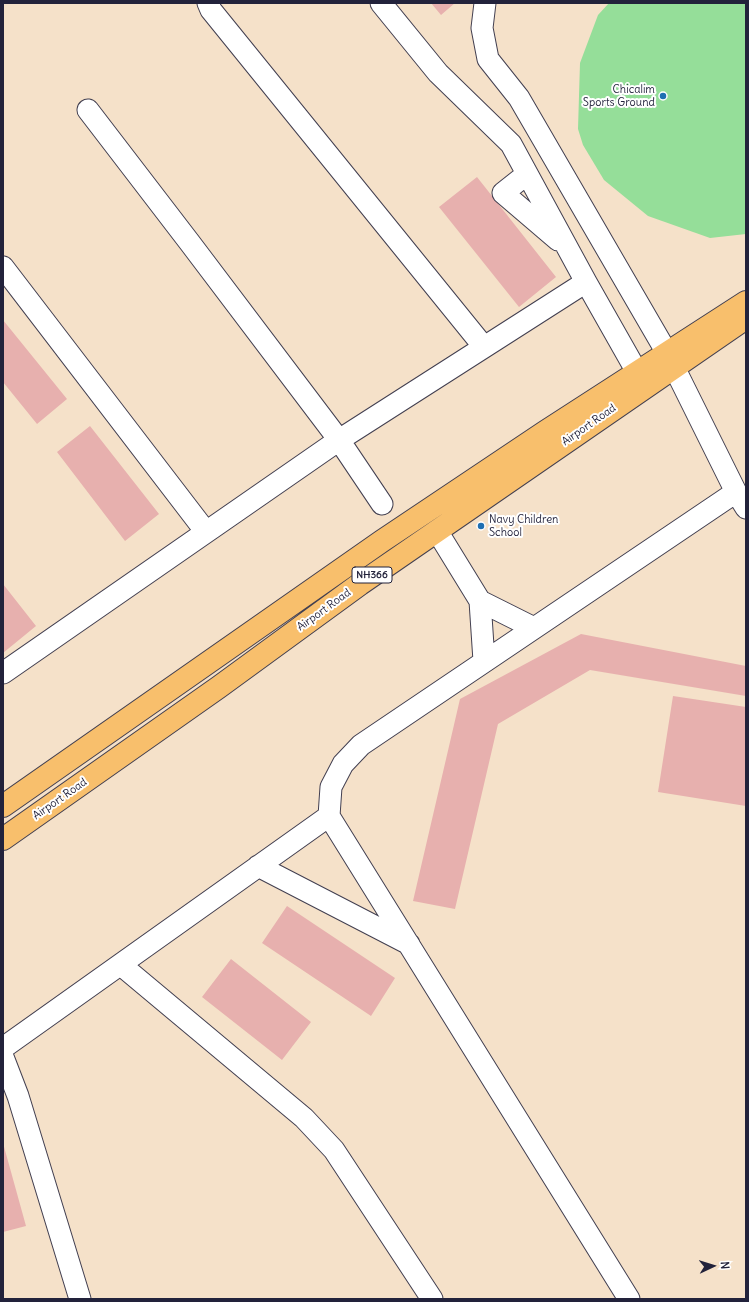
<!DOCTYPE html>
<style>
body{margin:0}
#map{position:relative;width:749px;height:1302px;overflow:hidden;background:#f5e1c9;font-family:Delius,sans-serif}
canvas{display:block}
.frame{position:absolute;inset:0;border:4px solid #22223b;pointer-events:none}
.north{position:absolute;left:693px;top:1246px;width:40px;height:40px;-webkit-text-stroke:3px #fff;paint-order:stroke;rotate:86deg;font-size:11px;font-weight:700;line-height:16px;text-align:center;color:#22223b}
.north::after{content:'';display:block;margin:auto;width:14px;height:18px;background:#22223b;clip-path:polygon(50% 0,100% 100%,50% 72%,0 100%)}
</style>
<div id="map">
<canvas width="749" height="1302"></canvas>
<div class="frame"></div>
<div class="north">N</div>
</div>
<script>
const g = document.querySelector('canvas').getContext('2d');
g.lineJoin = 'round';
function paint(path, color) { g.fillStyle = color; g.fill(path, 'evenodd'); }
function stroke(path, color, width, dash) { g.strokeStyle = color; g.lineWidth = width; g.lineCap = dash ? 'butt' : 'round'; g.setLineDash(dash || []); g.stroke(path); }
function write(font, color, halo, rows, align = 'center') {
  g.font = font + ' Delius,sans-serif'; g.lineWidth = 4; g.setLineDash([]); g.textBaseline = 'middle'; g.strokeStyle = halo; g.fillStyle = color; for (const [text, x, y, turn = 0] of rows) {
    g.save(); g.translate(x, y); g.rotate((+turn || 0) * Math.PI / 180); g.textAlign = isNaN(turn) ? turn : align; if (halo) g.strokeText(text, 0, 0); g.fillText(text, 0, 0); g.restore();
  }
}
paint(new Path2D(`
 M609,3h137v231l-36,4 -62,-22 -44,-36 -21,-35 -5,-16 2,-66 18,-48z`), '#95de99');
paint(new Path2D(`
 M431,3h24l-14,12z
 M477,177l79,100 -37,30 -80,-100z
 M3,320l64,79 -30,25 -34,-42z
 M90,426l69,88 -34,27 -68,-89z
 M3,584l33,42 -33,27z
 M581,634l165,32v30l-156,-26 -92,54 -43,185 -42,-8 47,-202z
 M673,696l73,11v99l-88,-14z
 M287,906l108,72 -24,38 -109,-73z
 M231,959l80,63 -29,38 -80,-63z
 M3,1143l23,83 -23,6z`), '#e7b0ae');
const minor = new Path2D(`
 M208,3l3,7 273,337
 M381,3l57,70 73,71 75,138 51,90
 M485,3l-3,25 6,31 31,39 148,255 69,139 10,16
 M88,110l102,133 149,197 43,64
 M527,174l-24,19 55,47
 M3,267l203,265
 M437,531l43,70 4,60
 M480,601l54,27
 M3,673l336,-233 247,-158
 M258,866l151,78
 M121,965l183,153 30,32 98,149
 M3,1048l326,-232
 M3,1057l15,39 62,203
 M629,1299l-300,-483 2,-29 12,-23 18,-19 375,-253`);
const highway = new Path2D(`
 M3,806l379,-265 163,-109 201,-130
 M3,839l216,-152 141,-103 386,-266`);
stroke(minor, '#423f50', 23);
stroke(highway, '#423f50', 24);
stroke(minor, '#fff', 21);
stroke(highway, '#f8bf6c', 22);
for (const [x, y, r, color] of [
 [663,96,4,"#1f6fb2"],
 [481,526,4,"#1f6fb2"]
]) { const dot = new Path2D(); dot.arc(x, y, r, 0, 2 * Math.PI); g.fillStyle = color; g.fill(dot); stroke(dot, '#fff', 1.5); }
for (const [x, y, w] of [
 [372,575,40]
]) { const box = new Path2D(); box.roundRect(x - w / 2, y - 8, w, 16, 3); g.fillStyle = '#fff'; g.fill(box); stroke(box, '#22223b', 1); }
write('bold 10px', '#22223b', null, [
 ["NH366",372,575]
]);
write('11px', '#22223b', '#fff', [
 ["Chicalim",655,90],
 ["Sports Ground",655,103],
 ["Navy Children",489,520,"left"],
 ["School",489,533,"left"]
], 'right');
write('11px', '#22223b', '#fff', [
 ["Airport Road",589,425,-35],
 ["Airport Road",324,610,-36],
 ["Airport Road",60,799,-35]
]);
</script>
